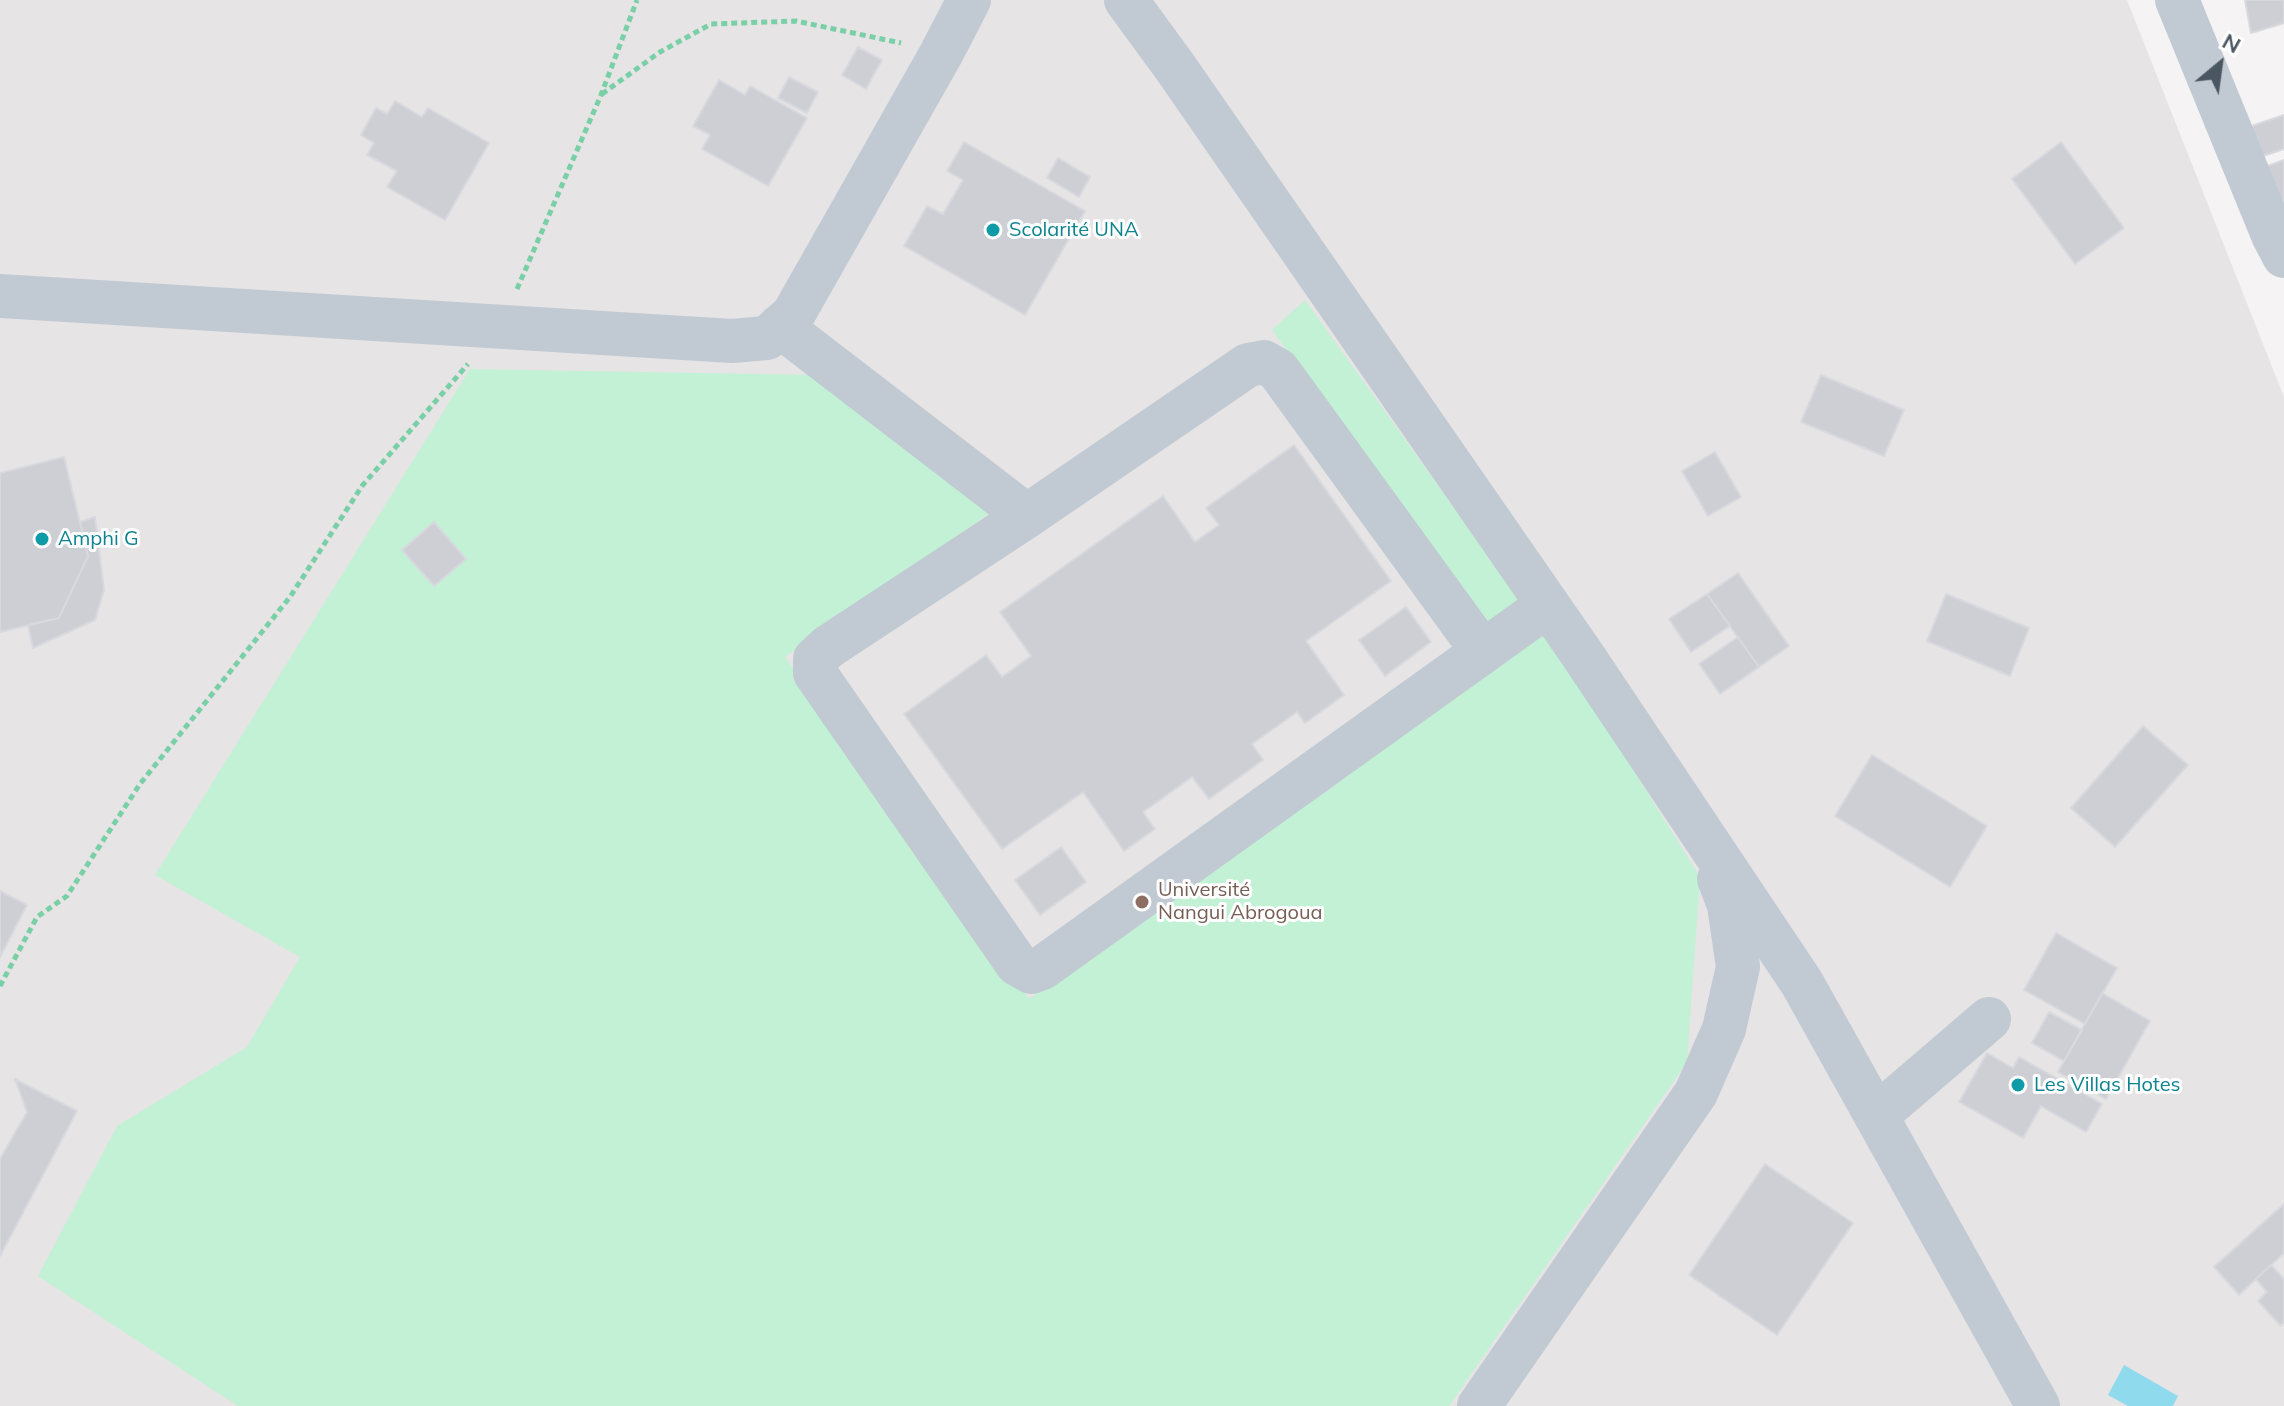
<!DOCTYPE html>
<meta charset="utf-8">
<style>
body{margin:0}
#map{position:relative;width:2284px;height:1406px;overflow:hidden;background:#f5f3f3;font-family:Mulish,sans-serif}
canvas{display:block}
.north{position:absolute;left:2180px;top:24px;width:80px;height:80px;-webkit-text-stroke:6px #fff;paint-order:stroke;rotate:29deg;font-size:22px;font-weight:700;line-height:32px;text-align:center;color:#4a5661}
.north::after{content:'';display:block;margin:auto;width:28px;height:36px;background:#4a5661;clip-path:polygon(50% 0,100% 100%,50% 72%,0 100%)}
</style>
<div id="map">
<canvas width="2284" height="1406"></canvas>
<div class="north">N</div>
</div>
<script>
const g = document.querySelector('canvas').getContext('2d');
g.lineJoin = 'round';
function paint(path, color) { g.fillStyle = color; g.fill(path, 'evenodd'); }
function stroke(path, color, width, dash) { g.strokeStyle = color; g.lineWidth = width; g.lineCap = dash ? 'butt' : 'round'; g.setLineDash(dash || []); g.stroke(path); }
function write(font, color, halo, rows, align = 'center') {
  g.font = font + ' Mulish,sans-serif'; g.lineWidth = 6; g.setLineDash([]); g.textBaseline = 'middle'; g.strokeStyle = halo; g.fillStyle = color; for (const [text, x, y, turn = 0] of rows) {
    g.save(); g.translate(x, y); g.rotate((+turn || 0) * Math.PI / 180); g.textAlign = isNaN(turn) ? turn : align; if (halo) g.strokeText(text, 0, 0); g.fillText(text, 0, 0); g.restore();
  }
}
paint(new Path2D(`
 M0,0h2127l157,397v1009h-2284z`), '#e6e4e5');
paint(new Path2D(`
 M1305,300l270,377 125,200 -13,185 -238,344h-1211l-200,-130 79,-150 130,-79 53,-90 -145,-82 315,-506 346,6 175,137 -206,145 244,342 481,-342 -238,-327z`), '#c3f1d5');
paint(new Path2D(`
 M2124,1365l54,31 -5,10h-45l-20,-11z`), '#90daee');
const building = new Path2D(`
 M2245,0h39v23l-33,10z
 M858,47l24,13 -16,29 -24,-14z
 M789,77l29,15 -11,21 -29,-15z
 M719,80l26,15 5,-9 57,32 -39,68 -66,-37 8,-14 -17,-9z
 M395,101l27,16 6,-9 61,35 -44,77 -58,-33 10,-16 -30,-16 7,-12 -13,-8 15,-27 11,6z
 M2284,115v34l-30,10 -11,-30z
 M964,142l121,69 -60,104 -121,-69 23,-40 16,8 20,-34 -16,-9z
 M2061,142l63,86 -49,36 -63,-85z
 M1058,158l32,19 -11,20 -32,-19z
 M2284,160v47l-19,-40z
 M1821,375l83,35 -20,46 -83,-34z
 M1294,445l97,136 -85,60 38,54 -39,28 -8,-11 -45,32 11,16 -54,39 -17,-22 -49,35 12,17 -31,22 -41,-59 -81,57 -98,-135 82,-59 16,22 29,-21 -31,-44 163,-116 32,46 24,-17 -13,-17z
 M1715,452l26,45 -33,19 -26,-45z
 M64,457l24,99 -29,62 -59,14v-159z
 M95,517l9,73 -9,30 -62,28 -5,-23 31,-7 29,-62 -8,-34z
 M434,522l32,37 -32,27 -32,-36z
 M1738,573l51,73 -30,21 -52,-73z
 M1707,594l23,32 -39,26 -22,-33z
 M1946,594l83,34 -19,48 -83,-35z
 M1406,607l25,35 -46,34 -26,-36z
 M1738,637l21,30 -39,27 -21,-30z
 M2143,726l45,39 -73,82 -44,-39z
 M1872,755l115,71 -37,61 -115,-71z
 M1061,847l25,35 -46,33 -25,-35z
 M0,891l27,14 -27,52z
 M2056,933l61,35 -32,56 -61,-34z
 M2102,993l48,28 -44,78 -48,-27z
 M2049,1012l33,18 -18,31 -32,-18z
 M1987,1053l26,15 6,-11 83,47 -16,28 -45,-26 -18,32 -64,-36z
 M15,1079l62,32 -77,145v-97l27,-47z
 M1765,1164l88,59 -76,112 -88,-60z
 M2284,1204v49l-45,42 -25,-28z
 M2271,1265l13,14v43l-3,4 -23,-25 9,-9 -11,-13z`);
paint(building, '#cdcfd5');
stroke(building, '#d7d9de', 2);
stroke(new Path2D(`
 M602,94l58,-42 51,-28 85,-3 105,22
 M517,289l84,-194 36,-95
 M0,986l37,-69 30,-21 73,-112 150,-187 72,-111 106,-122`), '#7ad0a6', 5, [6, 4]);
stroke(new Path2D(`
 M1126,0l49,67 409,590 218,326 236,423
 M2177,0l96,235 11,21
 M0,296l732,45 35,-3 26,-23 148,-261 28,-54
 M780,326l247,190
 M1483,652l-205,-282 -14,-8 -16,3 -221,151 -199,131 -13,12v14l202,291 14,8 11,-4 506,-363
 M1876,1116l113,-97
 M1479,1406l217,-313 28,-64 14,-62 -9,-62 -10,-26`), '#c1cad2', 44);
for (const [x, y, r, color] of [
 [993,230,8,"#0f9aa8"],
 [42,539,8,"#0f9aa8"],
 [1142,902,8,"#8d6e63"],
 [2018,1085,8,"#0f9aa8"]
]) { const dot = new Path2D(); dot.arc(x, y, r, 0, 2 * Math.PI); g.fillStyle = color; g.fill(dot); stroke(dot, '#fff', 3); }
write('20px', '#0d838f', '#fff', [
 ["Scolarité UNA",1009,230],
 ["Amphi G",58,539],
 ["Les Villas Hotes",2034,1085]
], 'left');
write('20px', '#785e54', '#fff', [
 ["Université",1158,890],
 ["Nangui Abrogoua",1158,913]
], 'left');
</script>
